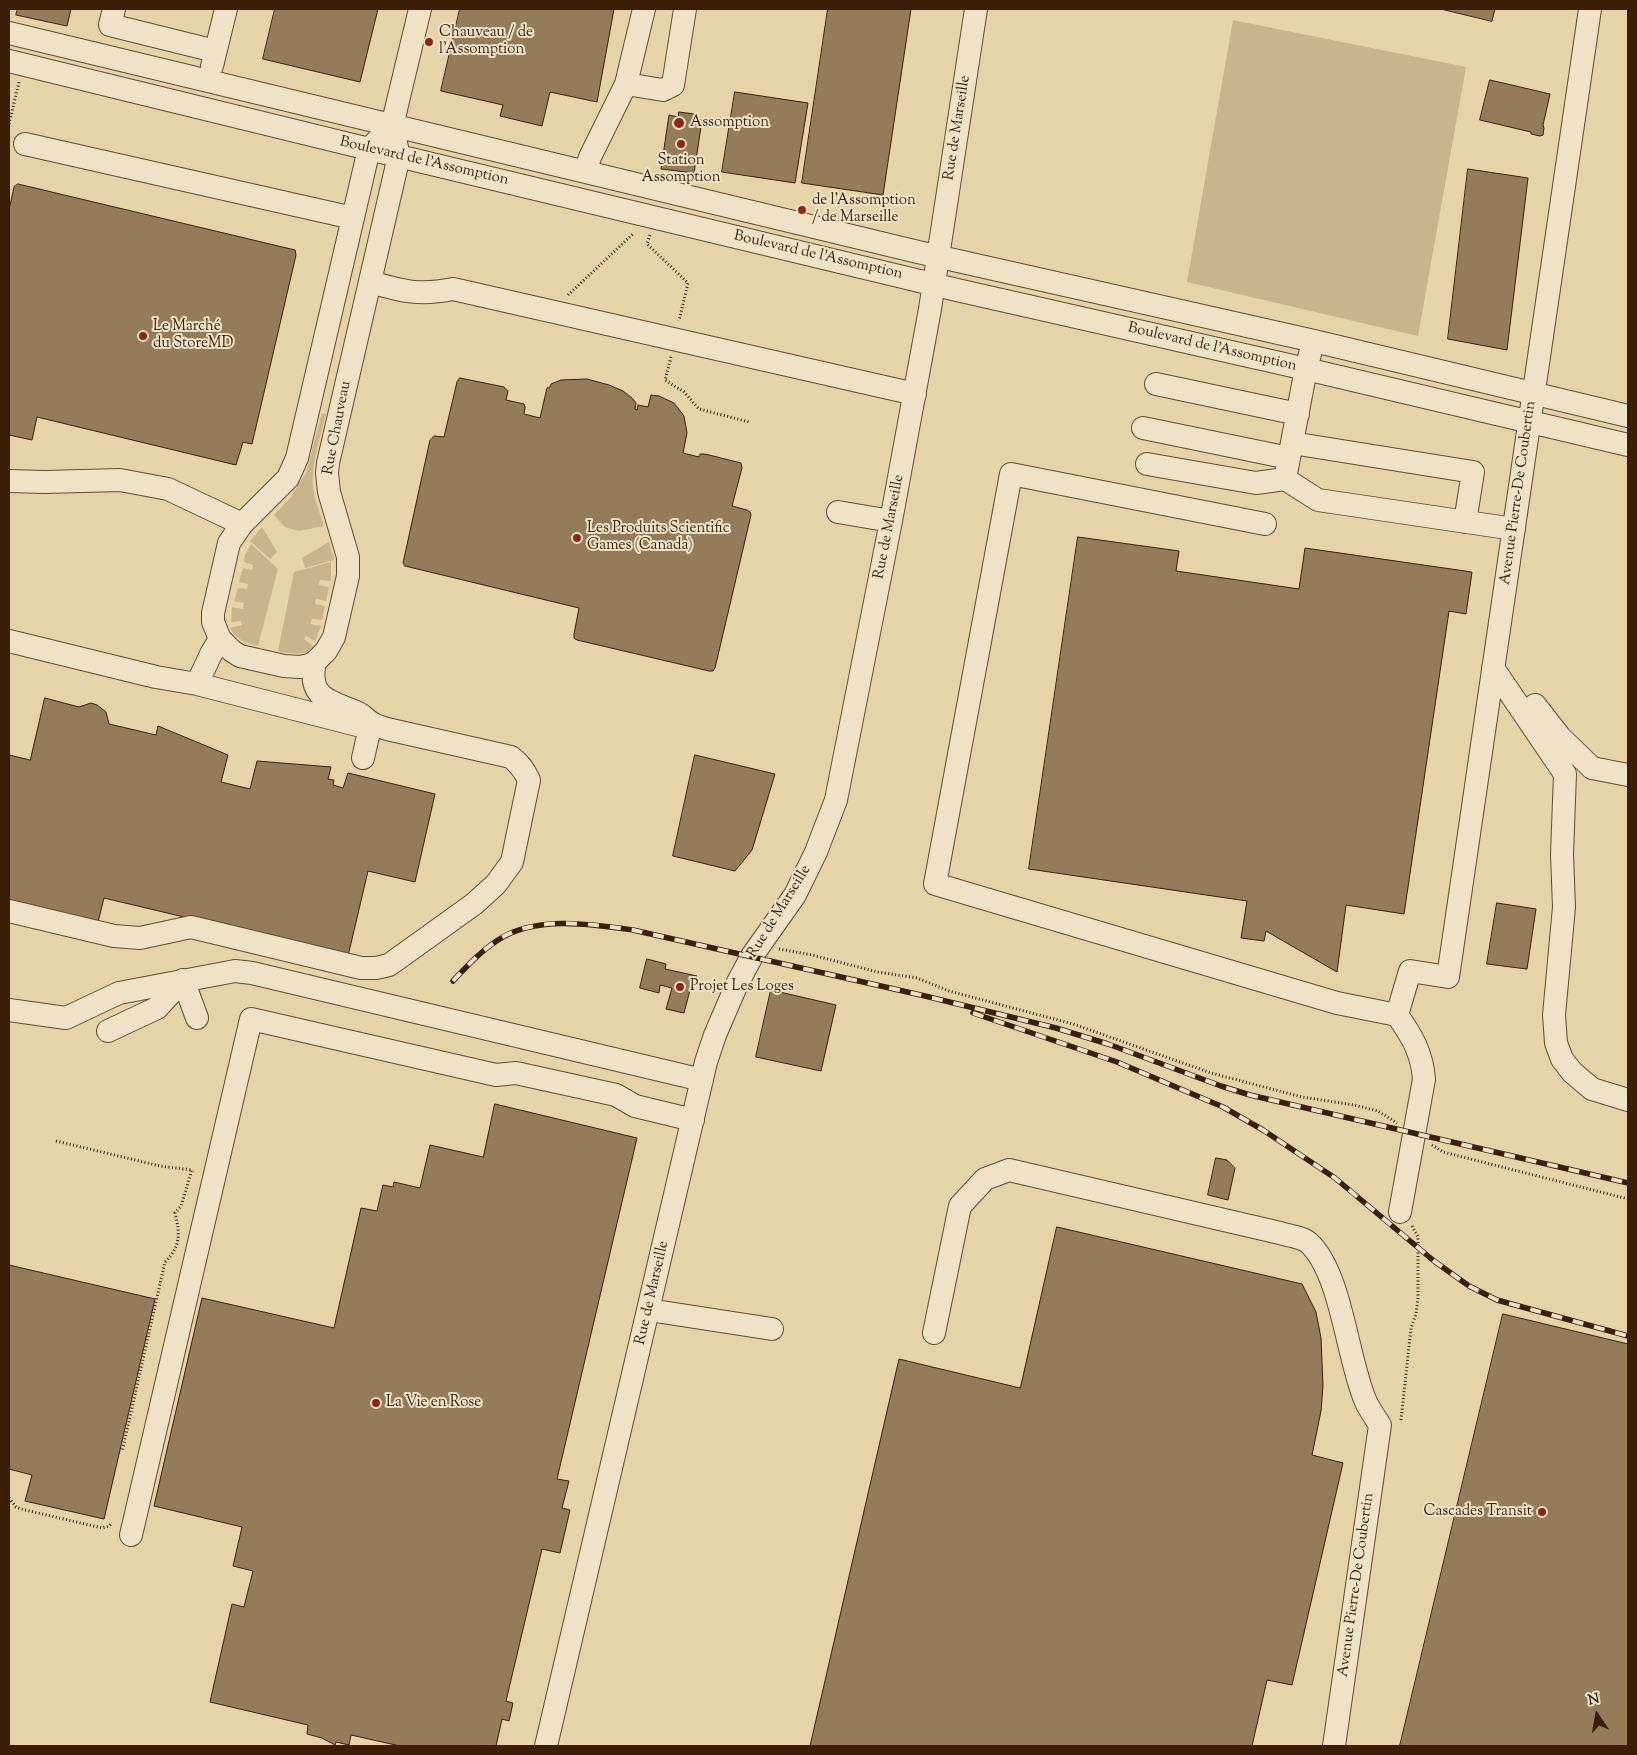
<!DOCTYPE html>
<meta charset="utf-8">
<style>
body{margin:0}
#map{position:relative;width:1637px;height:1755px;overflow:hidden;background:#e7d3a8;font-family:"Sorts Mill Goudy",serif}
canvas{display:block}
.frame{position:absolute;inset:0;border:10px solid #3a1e06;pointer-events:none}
.north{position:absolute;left:1572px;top:1690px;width:50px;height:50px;-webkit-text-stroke:4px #efe2c6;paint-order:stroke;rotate:348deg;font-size:14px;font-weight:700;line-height:20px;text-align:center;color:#3a1e06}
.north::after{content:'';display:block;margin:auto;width:18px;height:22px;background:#3a1e06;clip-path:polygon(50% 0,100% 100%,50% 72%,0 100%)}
</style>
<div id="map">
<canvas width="1637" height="1755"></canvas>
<div class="frame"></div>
<div class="north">N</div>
</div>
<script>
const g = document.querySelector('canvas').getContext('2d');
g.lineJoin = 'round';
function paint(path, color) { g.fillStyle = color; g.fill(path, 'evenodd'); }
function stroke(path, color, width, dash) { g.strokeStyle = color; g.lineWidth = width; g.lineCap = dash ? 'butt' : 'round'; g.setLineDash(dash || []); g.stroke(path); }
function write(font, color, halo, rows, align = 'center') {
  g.font = font + ' "Sorts Mill Goudy",serif'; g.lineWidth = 4; g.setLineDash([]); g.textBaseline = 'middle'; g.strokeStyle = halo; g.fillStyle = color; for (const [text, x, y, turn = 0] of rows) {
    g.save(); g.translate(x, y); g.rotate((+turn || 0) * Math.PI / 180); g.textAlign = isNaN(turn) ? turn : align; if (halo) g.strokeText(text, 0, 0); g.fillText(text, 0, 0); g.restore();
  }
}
paint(new Path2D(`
 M1233,20l233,47 -48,269 -231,-54z
 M322,413l4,1c-6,24 -15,49 -13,74 2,13 7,25 11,38l-25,5 -14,-4 -11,-12 16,-17 16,-25z
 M262,527l15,25 -7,7 -20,-18z
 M329,542l5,18 -29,8 -3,-10z
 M251,544l27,25 -20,77c-13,-4 -22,-6 -28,-18l12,-3 -1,-4 -10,1 1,-15 11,2 1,-6 -10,-2 4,-13 9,1 1,-5 -9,-2 4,-14 9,2 1,-5 -9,-3 1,-7z
 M331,562v19l-11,-1 -1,5 10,2 -3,14 -10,-2 -1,5 10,2 -3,14 -10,-1 -2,5 11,2 -6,15 -9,-5 -2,3 10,8c-12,9 -22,7 -36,4l16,-79z`), '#cab48c');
const building = new Path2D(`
 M18,9h53l-4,17 -51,-11z
 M275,9h103l-18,73 -97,-23z
 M460,9h154l-17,93 -47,-10 -8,34 -42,-10 3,-11 -62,-14z
 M828,9h83l-28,186 -81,-12z
 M1441,9h54l-3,12z
 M1490,80l60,14 -7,31 1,3 -1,7 -3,1 -9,-2v-2l-51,-12z
 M735,92l73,11 -13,80 -73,-11z
 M679,112l15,2 -1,5 9,1 -8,53 -33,-4 8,-54 9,2z
 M1468,169l60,9 -21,172 -59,-11z
 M18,184l277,66 1,5 -44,189 -9,-2 -7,23 -199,-48 -5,23 -23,-5v-225l5,-23z
 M460,378l44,9 4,4 -2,9 18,4 1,3 -1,7 16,4 7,-30 3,-1 1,-3 10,-4 26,-1 22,6 14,6 9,7 4,5 -1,6 2,1 1,-5 10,2 3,-12 8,1 15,7 10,13 3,17 -4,20 16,4 1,-3h5l36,9 1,5 -10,38 15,4 3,2 1,3 -36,153 -2,3h-4l-132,-31 -3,-2v-4l5,-26 -174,-42 -2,-3 27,-123 4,-4 10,1 13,-55z
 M1078,537l101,14 -3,20 123,18 6,-41 167,24 -6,42 -17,-3 -45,303 -58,-9 -9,67 -71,-41 -2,10 -23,-3 6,-37 -218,-32z
 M45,698l34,9 12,-4 6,2 9,7 3,12 47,11 2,-9 70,29 -7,27 29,7 7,-28 74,6 -3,12 6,1 -1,5 10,3 5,-15 87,21 -20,88 -47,-11 -20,85 -244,-58 -6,24 -89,-21v-146l21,5z
 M695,755l80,19 -23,76 -17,21 -62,-15z
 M1497,903l39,6 -9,60 -40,-5z
 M647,959l19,5 -1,5 32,7 -4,15 -3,-1 -6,23 -18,-4 6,-21 -12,-3 -1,8 -19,-5z
 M771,990l65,15 -15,66 -65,-14z
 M495,1104l142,34 -80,341 12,2 -7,27 8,2 -10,43 -18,-4 -36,152 7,2 -4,18 -7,-2 -6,27h-96l-49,-11 -2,10 -13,-3 -1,3 -13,-7 -15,-4 1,-9 -98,-23 22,-98 12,3 9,-36 -20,-5 9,-39 -88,-21 48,-208 132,30 27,-120 16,3 6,-26 10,2 1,-5 26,6 10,-43 53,12z
 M1216,1158l11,2 8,8 -7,32 -20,-5z
 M1057,1227l245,57 14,28 5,26 2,48 -2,25 -9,44 31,8 -51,222 -25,-5 -15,66h-442l89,-387 121,29z
 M9,1265l146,34 -51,220 -79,-18 7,-26 -23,-6z
 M1503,1314l125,30v402h-228z`);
paint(building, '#947c5a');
stroke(building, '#3a1e06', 1);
const minor = new Path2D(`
 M114,9l-4,16 105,26
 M9,33l909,219 396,89 314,75
 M9,61l360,88 588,141 349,79 322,76
 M212,66l14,-57
 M626,84l37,6 10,-5 12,-76
 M379,139l-10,10 -72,309 -9,20 -46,46 -13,19 -16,70v9l7,17 12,12 8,5 44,10 16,1 9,-2 6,-3 11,-11 8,-14 14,-61v-19l-19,-65 -2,-19 1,-10 71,-307 -7,-30 28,-117
 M25,144l328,74
 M586,171l4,-14 36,-73 18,-75
 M370,282c32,9 49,14 83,7l462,105
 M1310,354l-4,15 -21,110 33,21 196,29
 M1156,384l142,30
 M1143,428l146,30
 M1292,443l181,29 -8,50
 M1147,464l109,19 29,-4
 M9,481l36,1 75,-2 48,9 74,35
 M838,512l53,9
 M1265,524l-254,-50 -76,410 402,119 60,12 13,-44 38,6 142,-968
 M9,641l147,36 41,7 160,41
 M1493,668l72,106 -3,80 2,53 -10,108 2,28 6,16 10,13 20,17 36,11
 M197,684l14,-30 9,-15
 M1535,705l25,32 32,31 36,7
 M363,758l8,-35
 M9,911l105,25 26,2 51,-11 170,41h15l13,-3 85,-61 22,-20 16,-22 17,-82c-5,-10 -9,-16 -18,-23l-124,-28c-5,-2 -11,-3 -15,-6 -6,-3 -10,-9 -16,-11 -26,-11 -49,-14 -41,-50
 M9,1010l57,8 53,-25 116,-22 17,2 450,107
 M1397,1015c15,21 25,38 27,64l-24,133
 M108,1031l49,-23 26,-28 14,38
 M649,1310l123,19
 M934,1333l26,-127 25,-27 24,-9 271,63c9,3 23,4 29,10 33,31 38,116 57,159 3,7 9,15 14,23l-46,321
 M131,1535l120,-516 245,56 20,-2 100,22 19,11 58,14
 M546,1746l160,-684 9,-27 22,-51 15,-28 43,-61 21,-43 20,-52 55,-279 39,-212 46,-300`);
stroke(minor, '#654b2e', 24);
stroke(new Path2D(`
 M9,124l10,-42
 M650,235l-3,9 41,39 -9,38
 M568,295l66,-62
 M671,357l-6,23 19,12 15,17 50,13
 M779,949l33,6 66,17 39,6 32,13 124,33 138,49 91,24 52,8 24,6 19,12
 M56,1141l104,25 32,4 -11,36 -6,7c5,21 6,33 -10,49l-43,190
 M1432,1145l11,7 185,47
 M1401,1420l10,-92 5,-14 2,-16v-61l-6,-11
 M9,1498l7,9 5,2 81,19 7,-2 3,-3`), '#3a1e06', 3, [1, 2.5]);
stroke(minor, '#efe2c6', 22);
const rail = new Path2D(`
 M453,981c14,-15 28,-30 45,-41 37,-25 94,-16 135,-10l292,66 131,32 52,16 113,42 29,9 378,88
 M973,1013l144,49 106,45 40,23 72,48 99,83 35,25 28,14 131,36`);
stroke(rail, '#3a1e06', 5.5);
stroke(rail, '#efe2c6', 4, [11]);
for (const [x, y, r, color] of [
 [429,42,5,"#8f2418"],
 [679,123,6,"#8f2418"],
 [681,144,5,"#8f2418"],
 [802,210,5,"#8f2418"],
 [143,336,5,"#8f2418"],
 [577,538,5,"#8f2418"],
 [680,987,5,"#8f2418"],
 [376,1403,5,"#8f2418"],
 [1542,1512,5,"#8f2418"]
]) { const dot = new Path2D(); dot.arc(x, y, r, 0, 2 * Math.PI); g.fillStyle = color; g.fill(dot); stroke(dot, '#efe2c6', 2); }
write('15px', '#3a1e06', '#efe2c6', [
 ["Chauveau / de",439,33],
 ["l'Assomption",439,50],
 ["Assomption",690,123],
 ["Station",681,161,"center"],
 ["Assomption",681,178,"center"],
 ["de l'Assomption",812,201],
 ["/ de Marseille",812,218],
 ["Le Marché",153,327],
 ["du StoreMD",153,344],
 ["Les Produits Scientific",587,529],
 ["Games (Canada)",587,546],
 ["Projet Les Loges",690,987],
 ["La Vie en Rose",386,1403],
 ["Cascades Transit",1532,1512,"right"]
], 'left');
write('15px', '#3a1e06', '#efe2c6', [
 ["Rue de Marseille",958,128,-81],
 ["Boulevard de l'Assomption",424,162,13],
 ["Boulevard de l'Assomption",818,256,13],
 ["Boulevard de l'Assomption",1212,348,13],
 ["Rue Chauveau",338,428,-79],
 ["Avenue Pierre-De Coubertin",1519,493,-82],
 ["Rue de Marseille",890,527,-79],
 ["Rue de Marseille",780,912,-58],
 ["Rue de Marseille",653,1293,-77],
 ["Avenue Pierre-De Coubertin",1357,1585,-82]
]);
</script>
